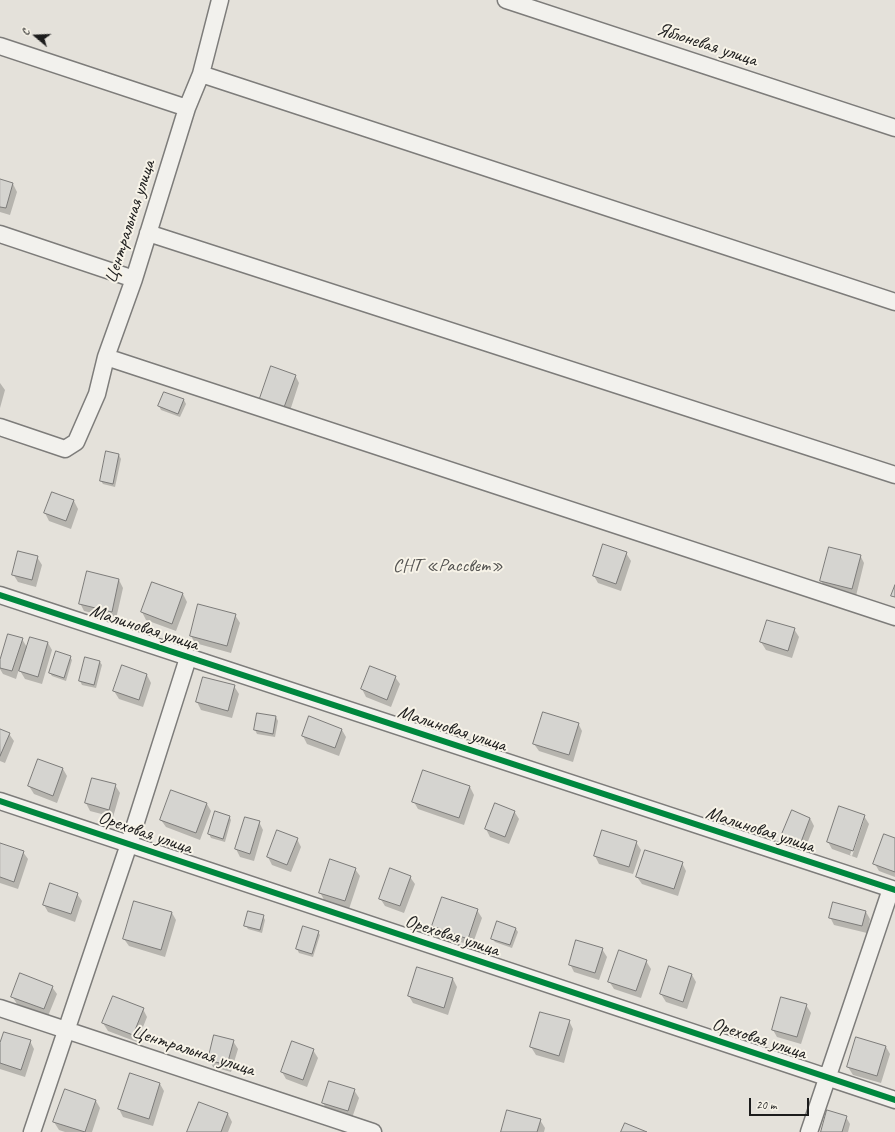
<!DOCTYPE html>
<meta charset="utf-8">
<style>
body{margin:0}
#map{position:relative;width:895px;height:1132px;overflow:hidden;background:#f4f2ec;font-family:Caveat,sans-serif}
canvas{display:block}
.north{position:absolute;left:16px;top:16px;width:40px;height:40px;-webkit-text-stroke:3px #f7f3e8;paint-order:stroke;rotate:289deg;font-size:11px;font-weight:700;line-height:16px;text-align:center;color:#1c1c1c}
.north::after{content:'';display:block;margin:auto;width:14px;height:18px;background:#1c1c1c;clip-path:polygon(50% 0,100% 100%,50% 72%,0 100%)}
.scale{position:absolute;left:749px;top:1098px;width:60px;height:18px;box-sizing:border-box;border:2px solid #1c1c1c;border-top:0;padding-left:5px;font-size:12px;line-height:14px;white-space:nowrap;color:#1c1c1c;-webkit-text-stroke:3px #f7f3e8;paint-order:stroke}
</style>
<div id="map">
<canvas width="895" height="1132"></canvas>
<div class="north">С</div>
<div class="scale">20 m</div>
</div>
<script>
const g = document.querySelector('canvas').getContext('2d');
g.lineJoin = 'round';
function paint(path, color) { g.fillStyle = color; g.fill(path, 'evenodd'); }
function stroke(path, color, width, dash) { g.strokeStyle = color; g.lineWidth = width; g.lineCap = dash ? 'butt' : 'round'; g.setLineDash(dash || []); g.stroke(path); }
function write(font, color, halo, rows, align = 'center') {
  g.font = font + ' Caveat,sans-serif'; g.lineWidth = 4; g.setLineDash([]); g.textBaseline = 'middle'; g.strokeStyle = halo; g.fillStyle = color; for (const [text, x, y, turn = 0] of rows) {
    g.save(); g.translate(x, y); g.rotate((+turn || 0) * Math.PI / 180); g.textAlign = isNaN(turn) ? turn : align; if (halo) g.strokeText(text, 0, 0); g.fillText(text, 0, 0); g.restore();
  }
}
paint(new Path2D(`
 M0,0h895v1132h-895z`), '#e4e1da');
paint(new Path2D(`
 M0,180l13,4 4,8 -7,23 -10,-3z
 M295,375l4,8 -11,34 -24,-9z
 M0,383l5,7 -5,18z
 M165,393l19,7 2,4 -6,13 -19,-7 -2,-4z
 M119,455l2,4 -6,28 -12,-3 -2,-3z
 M52,493l22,8 4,8 -7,20 -22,-8 -4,-8z
 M626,553l5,8 -10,30 -23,-8 -4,-7z
 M860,555l4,8 -8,33 -30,-8 -5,-7z
 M37,557l5,8 -6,22 -18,-5 -5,-8z
 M87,573l32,7 4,8 -7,31 -32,-8 -4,-8z
 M152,583l31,11 4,8 -11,29 -30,-11 -4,-8z
 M235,615l5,8 -9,30 -36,-10 -4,-7z
 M794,629l5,8 -7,21 -26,-8 -5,-8z
 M22,639l6,10 20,-6 4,7 -10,34 -17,-5 -6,-10 -3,10 -13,-5 -3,-5v-6z
 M70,657l2,3 -6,21 -14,-5 -2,-3z
 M100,662l2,3 -6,23 -14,-3 -2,-4z
 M123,667l24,8 4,8 -8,24 -24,-8 -5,-8z
 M395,677l5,7 -9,23 -25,-10 -4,-8z
 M234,686l5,8 -7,24 -31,-8 -4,-8z
 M258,714l18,3 2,4 -3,16 -18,-3 -2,-4z
 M578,723l4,8 -9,31 -34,-11 -5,-7z
 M0,730l9,4 5,7 -9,22 -5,-2z
 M342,730l4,7 -7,19 -32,-12 -4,-8z
 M63,769l4,7 -10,27 -23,-9 -5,-8z
 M115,785l5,8 -7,24 -23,-6 -4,-8z
 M470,787l4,8 -10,30 -46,-16 -4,-7z
 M207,804l4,7 -11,29 -34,-13 -5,-7z
 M514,811l5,8 -10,25 -19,-7 -4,-8z
 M229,816l2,4 -6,22 -14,-4 -2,-4z
 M864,816l5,8 -12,34 -25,-9 -4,-7zM862,820h2l-12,36 -2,-1z
 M810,818l4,8 -9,23 -17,-7 -5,-8z
 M259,822l4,8 -9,31 -14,-4 -4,-8z
 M278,831l19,8 4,8 -10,25 -19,-7 -4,-8z
 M895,839v38l-16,-6 -4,-7z
 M636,842l5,8 -8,24 -34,-10 -4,-8z
 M0,844l23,8 5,7 -10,30 -18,-6z
 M682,863l4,8 -8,25 -36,-12 -5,-7z
 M355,869l5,7 -11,33 -25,-9 -4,-8z
 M410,877l5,7 -11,29 -19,-7 -5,-8z
 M77,894l5,7 -7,21 -27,-10 -4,-7z
 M477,910l5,8 -10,28 -35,-12 -4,-8z
 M866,912l4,7 -3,14 -33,-8 -4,-8z
 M172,913l4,7 -11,37 -36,-11 -5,-7z
 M263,916l2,4 -3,13 -14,-4 -2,-3z
 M516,929l2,3 -6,16 -17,-6 -2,-3z
 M318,932l2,3 -7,22 -14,-4 -2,-4z
 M602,949l5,8 -8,23 -25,-8 -4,-8z
 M646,961l5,8 -10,29 -27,-9 -5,-8z
 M418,968l35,11 4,8 -9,28 -35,-12 -4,-7z
 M692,975l4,7 -9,27 -21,-7 -5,-8z
 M52,987l5,7 -9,22 -31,-12 -5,-8z
 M806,1005l5,8 -10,31 -24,-7 -4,-7z
 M143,1009l4,8 -10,25 -29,-11 -5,-8z
 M569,1021l4,8 -9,34 -28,-8 -5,-8z
 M30,1041l4,8 -9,28 -25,-8v-23z
 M233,1041l5,8 -7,23 -18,-5 -4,-8z
 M886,1047l4,7 -9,29 -28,-8 -5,-8z
 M313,1050l5,8 -11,29 -21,-8 -4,-7z
 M130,1074l30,10 4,7 -11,35 -30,-9 -4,-8z
 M354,1090l5,8 -7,20 -25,-8 -4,-7z
 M96,1101l4,7 -8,24h-27l-6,-2 -5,-8z
 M228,1114l4,8 -4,10h-40z
 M846,1117l4,7 -2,8h-26z
 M540,1120l5,8 -1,4h-42z`), '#0003');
const building = new Path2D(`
 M0,179l13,4 -7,25 -6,-1z
 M271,366l25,9 -13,35 -24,-9z
 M164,392l20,7 -6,15 -20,-8z
 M106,451l13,3 -6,30 -13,-3z
 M52,492l22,8 -8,21 -22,-8z
 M603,544l24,8 -11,32 -23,-8z
 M829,547l32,8 -9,34 -32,-8z
 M18,551l20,5 -6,24 -20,-5z
 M87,571l32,8 -7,33 -33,-8z
 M152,582l31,11 -11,31 -31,-12z
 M895,585v12l-4,-1z
 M198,604l38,10 -9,32 -37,-10z
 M767,620l28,8 -7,23 -28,-9z
 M8,634l15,4 -11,33 -12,-3v-8z
 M30,637l18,5 -10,35 -19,-6z
 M56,651l15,5 -7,22 -15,-5z
 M85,657l15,4 -6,24 -15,-4z
 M122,665l25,9 -8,26 -26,-9z
 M370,666l26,10 -9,24 -26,-11z
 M203,677l32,8 -7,26 -32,-9z
 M543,712l36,11 -10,32 -36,-11z
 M257,713l19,3 -3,18 -19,-4z
 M309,716l33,13 -7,19 -33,-12z
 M0,729l10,4 -10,23z
 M38,759l25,9 -10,28 -25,-10z
 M423,770l47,16 -11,32 -47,-16z
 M92,778l24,6 -7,26 -24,-7z
 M171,790l36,13 -11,30 -36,-13z
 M495,803l20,8 -10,26 -20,-8z
 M839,806l26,9 -12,36 -26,-9z
 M792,810l18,8 -9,24 -19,-8z
 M215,811l15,5 -7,23 -15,-5z
 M245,817l15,4 -10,33 -15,-5z
 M277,830l21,8 -11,27 -20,-8z
 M602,830l35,11 -8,26 -35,-11z
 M884,834l11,4v34l-22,-8z
 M0,843l24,8 -10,31 -14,-5z
 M645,850l38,12 -9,27 -38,-12z
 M330,859l26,9 -11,33 -26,-8z
 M390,868l21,8 -11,30 -21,-7z
 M50,883l28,10 -7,21 -28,-9z
 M442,897l36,12 -10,30 -36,-13z
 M134,901l38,11 -11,38 -38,-11z
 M833,902l33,9 -4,15 -33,-8z
 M248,911l16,4 -4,15 -16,-4z
 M497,921l19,7 -6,17 -19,-6z
 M303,926l16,5 -7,23 -16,-5z
 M576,940l27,8 -8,25 -26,-8z
 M619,950l28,10 -11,31 -28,-9z
 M669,966l23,8 -9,28 -23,-8z
 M417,967l36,11 -9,30 -36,-12z
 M20,973l33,13 -9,23 -33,-12z
 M113,996l31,12 -11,27 -31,-12z
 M781,997l26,7 -10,33 -25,-7z
 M540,1012l30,8 -11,36 -29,-9z
 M4,1032l27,8 -10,30 -21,-7v-20z
 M214,1035l20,5 -7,25 -19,-5z
 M856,1037l30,9 -9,30 -30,-9z
 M292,1041l22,8 -11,31 -22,-8z
 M130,1073l30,10 -11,36 -31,-10z
 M329,1081l26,8 -7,22 -26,-8z
 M65,1089l31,11 -11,32 -32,-10z
 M199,1102l29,11 -7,19h-34z
 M507,1110l34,9 -4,13h-36z
 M827,1110l20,6 -5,16h-21z
 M625,1123l22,9h-26z`);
paint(building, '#d5d4d0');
stroke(building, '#7d7c7a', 1);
const minor = new Path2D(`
 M506,0l389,128
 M0,46l187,62
 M201,74l694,228
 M148,233l747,242
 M0,234l134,45
 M106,357l789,260
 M0,427l65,22 11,-7 21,-48 9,-37 28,-78 53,-171 14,-34 19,-74
 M0,595l895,295
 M0,801l895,299
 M0,1008l373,124
 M32,1132l97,-288 59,-186
 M809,1132l82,-243`);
stroke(minor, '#7d7c7a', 19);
stroke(minor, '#f2f1ed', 16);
stroke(new Path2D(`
 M0,595l895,295
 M0,801l895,299`), '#00873e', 6);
write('19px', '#1c1c1c', '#f7f3e8', [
 ["Яблоневая улица",707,45,18],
 ["Центральная улица",130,222,-72],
 ["Малиновая улица",144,628,18],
 ["Малиновая улица",452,729,18],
 ["Малиновая улица",760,830,18],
 ["Ореховая улица",145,833,19],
 ["Ореховая улица",452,936,18],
 ["Ореховая улица",759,1039,18],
 ["Центральная улица",193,1051,18]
]);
write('19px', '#545351', '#f7f3e8', [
 ["СНТ «Рассвет»",448,566]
]);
</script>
